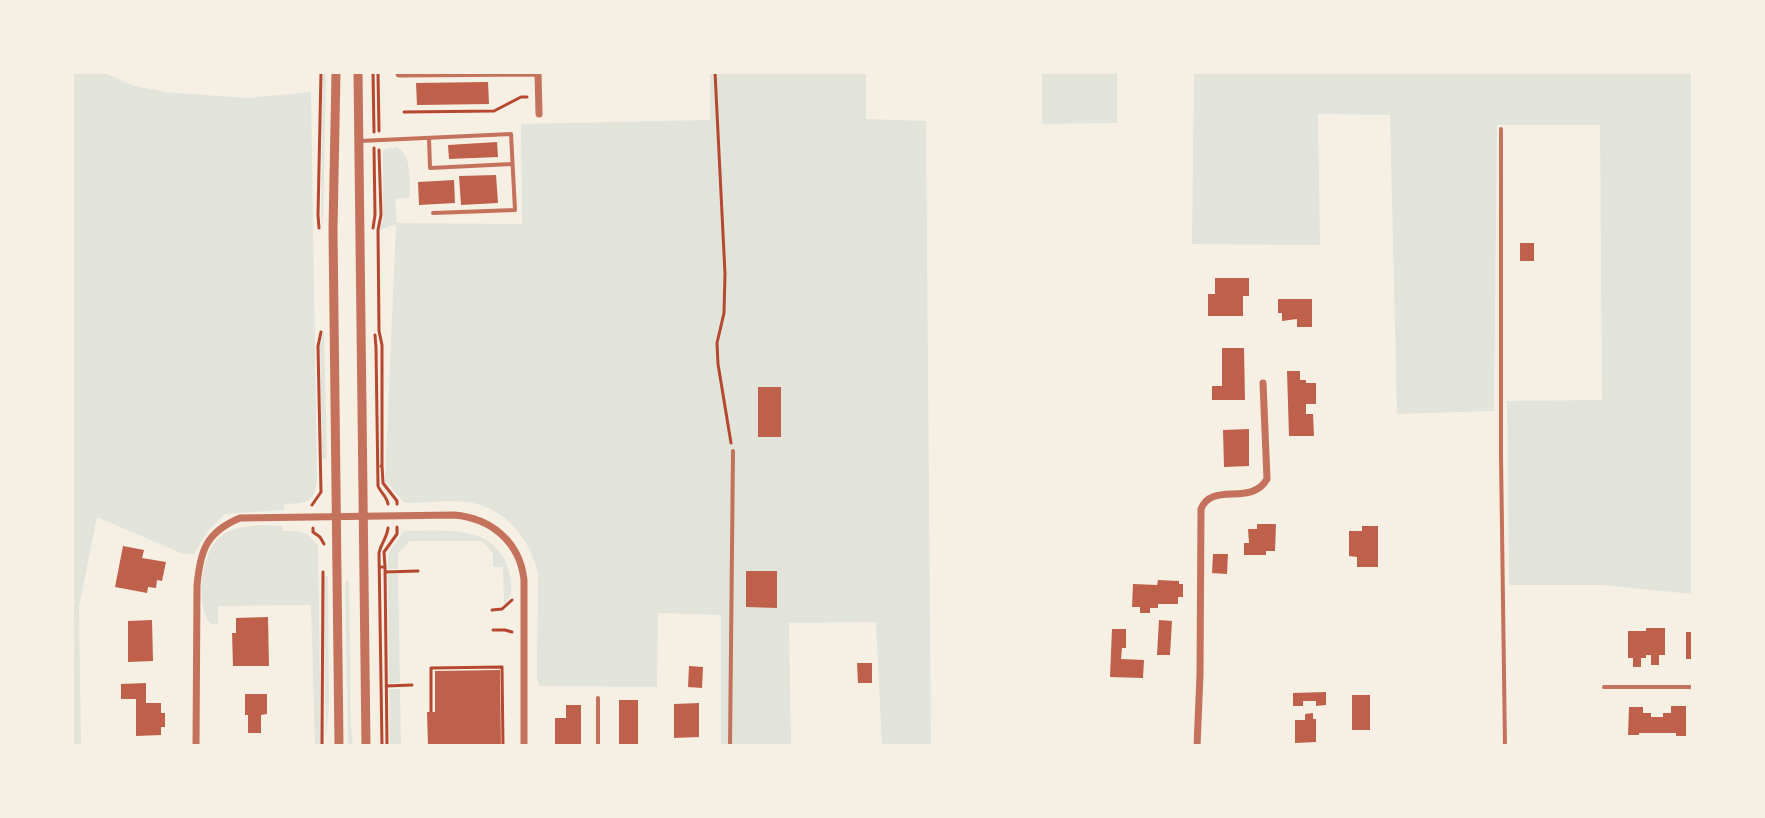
<!DOCTYPE html>
<style>
body{margin:0}
#map{position:relative;width:1765px;height:818px;overflow:hidden;background:#f6efe4;font-family:"Playfair Display",serif}
canvas{display:block}
.frame{position:absolute;inset:0;border:74px solid #f6efe4;pointer-events:none}
</style>
<div id="map">
<canvas width="1765" height="818"></canvas>
<div class="frame"></div>
</div>
<script>
const g = document.querySelector('canvas').getContext('2d');
g.lineJoin = 'round';
function paint(path, color) { g.fillStyle = color; g.fill(path, 'evenodd'); }
function stroke(path, color, width, dash) { g.strokeStyle = color; g.lineWidth = width; g.lineCap = dash ? 'butt' : 'round'; g.setLineDash(dash || []); g.stroke(path); }
paint(new Path2D(`
 M72,72h31l28,13 34,7 82,6 64,-6 6,388c-3,24 -11,23 -33,24v6l-59,4 -17,17 -14,23h-11l-86,-37 -18,90 2,139h-9z
 M323,72h3l-3,158 -2,-14z
 M710,72h156v47l60,2 5,625h-49l-6,-124 -87,1 2,123h-70v-131l-63,-2 -1,74 -118,-1 -2,-10 1,-103c-8,-33 -30,-62 -65,-70 -21,-4 -46,0 -68,0l-20,-22 11,-257 -16,6 3,-13v-67l14,-3c16,11 12,32 13,49l-2,2 -13,1 2,24 125,1 -1,-100 189,-4z
 M1042,72h75v51l-75,1z
 M1194,72h499v522l-92,-9h-92l-2,-184 95,-1 -2,-275h-103l-3,286 -97,3 -7,-299 -72,-1 2,131 -128,-1z
 M324,330l3,130 -5,-2 -2,-112z
 M260,525l22,1 1,5c18,0 24,-1 35,15l3,200h-6l-4,-141 -93,1v18h-7c-17,-19 -10,-74 11,-89 12,-8 24,-8 38,-10z
 M404,531c41,0 96,-8 106,45 2,11 3,21 -6,29l-1,-38h-10v-14l-11,-12h-72l-12,13v15h-10v-15z
 M388,574h10l2,109h-11z
 M325,576h3l1,127 -3,37 -3,-161z
 M345,581h4l2,146 2,19h-5z
 M389,689h11l1,57h-11z`), '#e2e4dc');
paint(new Path2D(`
 M488,82l1,22 -72,1 -1,-22z
 M497,142l1,15 -49,2 -1,-14z
 M496,175l2,28 -37,2 -2,-29z
 M454,180l1,23 -36,2 -1,-23z
 M1520,243h14v18h-14z
 M1215,278h34v18h-6v20h-35v-22h7z
 M1278,299h34v28h-15v-8l-15,2v-8h-4z
 M1222,348h22l1,52h-33v-14h10z
 M1287,371h13v9h6v3h10v21h-10v10h7l1,22h-25z
 M758,387h23v50h-23z
 M1249,429v37l-25,1 -1,-37z
 M1257,524h19l-1,27h-9v4h-22v-12h5l-1,-14h9z
 M1362,526h16v41h-21v-10l-8,-1v-25h13z
 M123,546l21,4 -2,8 24,4 -4,19 -5,-1 -1,8 -8,-1 -1,6 -32,-6z
 M1213,554h15l-1,20 -15,-1z
 M746,571h31v37l-31,-1z
 M1158,580l21,1v3h4v13h-5v7h-20v4h-8v5h-10v-6h-8l1,-23 24,1z
 M268,617l1,49h-36l-1,-33h4v-15z
 M152,620l1,41 -25,1v-41z
 M1159,620l13,1 -2,34h-13z
 M1646,628h19v27h-6v10h-8v-10h-5v3h-5v9h-8v-9h-5v-27h18z
 M1112,629h14v19h-4l-1,11 23,1 -1,18 -33,-1z
 M1686,632h7v27h-7z
 M857,663h15v20h-14z
 M689,666l14,1 -1,21 -14,-1z
 M500,670l1,76h-73l-1,-34h8v-41z
 M146,683v20h15v10h4v14h-4v8l-25,1v-37h-15v-15z
 M1326,692v13l-10,1v-5h-13v5h-10v-13z
 M245,694h22v20l-6,1v18h-13v-18h-3z
 M1352,695h18v35h-18z
 M619,700h19v46h-19z
 M699,703v34l-25,1v-34z
 M566,705h15v41h-26v-28h11z
 M1671,706h15v30h-10v-3h-37v2h-11l1,-28h14v6h8v4h12v-4h8z
 M1313,713v6h3v23l-21,1v-23h10v-6z`), '#bf614a');
stroke(new Path2D(`
 M373,72l1,60
 M378,72l1,59
 M715,72l10,202 -1,39 -7,30 1,21 13,79
 M404,112l90,-1 27,-14h6
 M379,150l2,65 -3,15 1,101 3,14v121
 M319,228l-1,-13 3,-143
 M373,228l2,-13 -1,-67
 M375,335l1,13 2,138c3,7 9,11 10,18
 M381,466h1l1,17 14,18v3
 M312,505l9,-13 -3,-146 3,-14
 M313,528v4l7,5 4,7
 M379,567h6l2,179
 M385,567l-1,-15 13,-18v-7
 M385,572l33,-1
 M492,610l10,-1 10,-9
 M493,630h12l7,2
 M386,686l26,-1
 M431,711v-43l71,-1 1,79
 M322,746l1,-174
 M382,746l-3,-193c2,-10 8,-15 9,-25`), '#b5482f', 3);
stroke(new Path2D(`
 M1501,129v327l4,290
 M429,138l1,30 82,-4
 M360,141l151,-7 4,76 -82,3
 M1604,687h89
 M598,698v48
 M730,746l3,-295`), '#c5725c', 4);
stroke(new Path2D(`
 M538,72l1,42
 M399,74l139,-1
 M196,746l1,-160c3,-35 9,-54 43,-68l214,-3c37,3 66,27 70,65v166
 M1197,746l3,-71 1,-166c11,-28 50,-2 66,-30l-4,-96`), '#c5725c', 7);
stroke(new Path2D(`
 M336,72l-3,158 6,516
 M358,72l8,674`), '#c5725c', 9);
</script>
